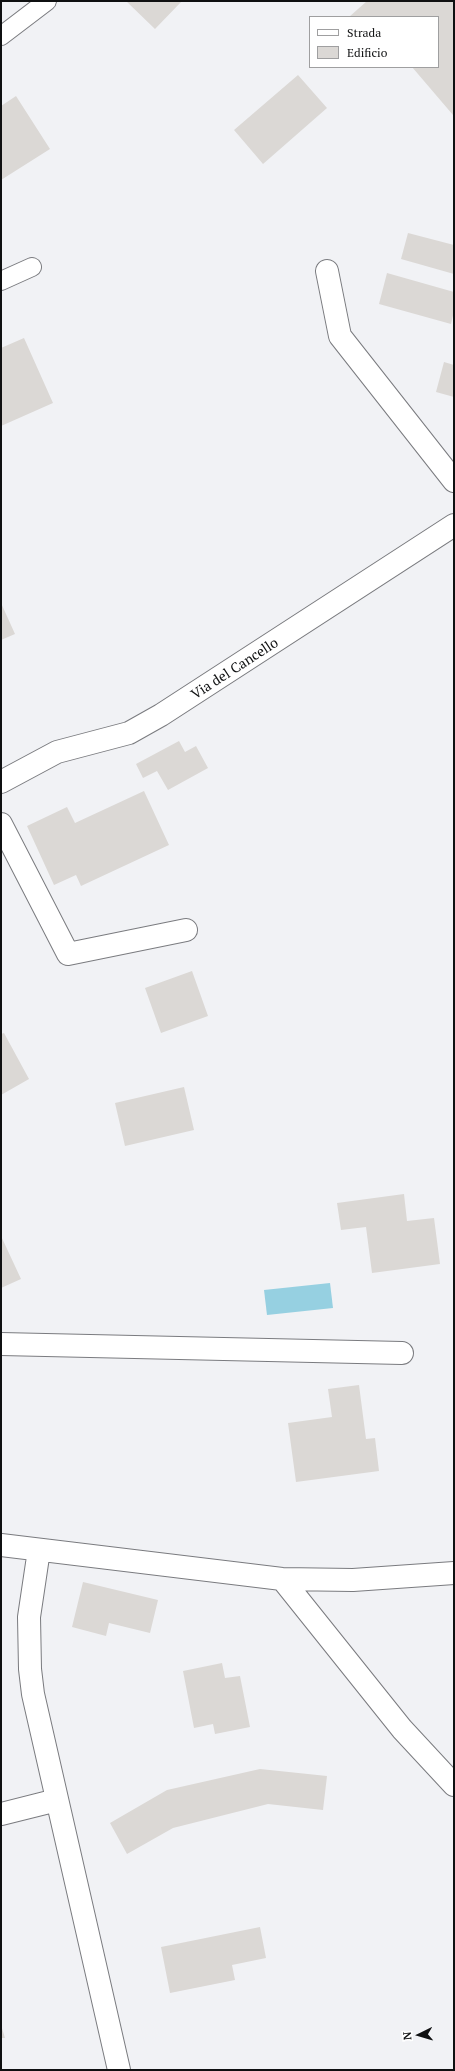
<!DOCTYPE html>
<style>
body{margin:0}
#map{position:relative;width:455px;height:2071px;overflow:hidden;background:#f1f2f5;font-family:"PT Serif",serif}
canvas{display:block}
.frame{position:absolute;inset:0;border:2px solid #0f1011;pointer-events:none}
.legend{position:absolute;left:309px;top:16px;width:130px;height:52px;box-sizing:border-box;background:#fff;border:1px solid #9f9fa0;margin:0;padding:5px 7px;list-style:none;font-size:12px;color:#0f1011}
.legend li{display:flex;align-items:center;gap:8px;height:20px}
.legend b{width:20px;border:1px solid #9f9fa0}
.north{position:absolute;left:399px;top:2015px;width:40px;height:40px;-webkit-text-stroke:3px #fff;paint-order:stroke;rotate:265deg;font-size:11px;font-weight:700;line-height:16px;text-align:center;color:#0f1011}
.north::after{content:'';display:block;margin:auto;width:14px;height:18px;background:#0f1011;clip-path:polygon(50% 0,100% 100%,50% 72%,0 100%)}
</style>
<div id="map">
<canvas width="455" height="2071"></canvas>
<div class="frame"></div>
<ul class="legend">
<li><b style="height:5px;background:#fff"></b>Strada</li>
<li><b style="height:11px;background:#dbd8d5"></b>Edificio</li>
</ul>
<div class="north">N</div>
</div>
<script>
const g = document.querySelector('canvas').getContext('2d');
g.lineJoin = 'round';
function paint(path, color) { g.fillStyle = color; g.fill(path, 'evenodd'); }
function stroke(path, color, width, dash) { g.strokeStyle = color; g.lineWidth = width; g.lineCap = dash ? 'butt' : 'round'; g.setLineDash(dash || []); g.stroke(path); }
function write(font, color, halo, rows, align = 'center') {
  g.font = font + ' "PT Serif",serif'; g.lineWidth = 3; g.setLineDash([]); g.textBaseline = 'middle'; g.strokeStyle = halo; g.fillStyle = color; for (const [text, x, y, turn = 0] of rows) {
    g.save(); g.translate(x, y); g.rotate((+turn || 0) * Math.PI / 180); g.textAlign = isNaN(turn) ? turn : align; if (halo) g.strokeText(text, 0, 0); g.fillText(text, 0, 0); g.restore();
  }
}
paint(new Path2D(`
 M330,1283l3,25 -66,7 -3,-25z`), '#96d0e1');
paint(new Path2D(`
 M126,1h56l-27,28z
 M367,1h87l-1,114 -41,-48h26v-50h-89z
 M298,75l29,33 -64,56 -29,-34z
 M16,96l34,53 -49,31v-74z
 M408,233l46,12v29l-53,-15z
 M387,273l67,19v19l-3,13 -72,-20z
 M24,338l29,65 -52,23v-78z
 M444,362l10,3v32l-18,-5z
 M1,603l14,31 -14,6z
 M179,741l6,11 11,-6 12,22 -40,22 -11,-19 -14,7 -7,-14z
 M144,791l25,54 -88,41 -5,-11 -22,10 -27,-59 40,-19 8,16z
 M192,971l16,45 -47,17 -16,-45z
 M4,1033l25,46 -28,16v-61z
 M184,1087l10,43 -69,16 -10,-43z
 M404,1194l3,27 27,-3 6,46 -68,9 -6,-46 -25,3 -4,-27z
 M1,1236l20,43 -20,9z
 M359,1385l7,54 9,-1 4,33 -83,11 -8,-59 44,-6 -4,-28z
 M83,1582l75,18 -8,33 -41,-10 -3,13 -34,-9z
 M222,1663l3,15 15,-2 10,51 -35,7 -2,-10 -19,4 -11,-57z
 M260,1769l67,7 -4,34 -55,-6 -95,24 -46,26 -17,-31 57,-33z
 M260,1927l6,31 -34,7 3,15 -65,13 -9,-46z
 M1,2025l4,13h-4z`), '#dbd8d5');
const lane = new Path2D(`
 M1,36l46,-35
 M1,281l31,-14`);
const street = new Path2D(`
 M327,271l13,65 114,145
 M1,782l56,-30 72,-19 32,-18 293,-190
 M1,824l67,130 118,-24
 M1,1344l401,9
 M1,1545l281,34 71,1 101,-7
 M39,1550l-10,67 1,52 3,25 86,376
 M282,1579l120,150 52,56
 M1,1814l56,-14`);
stroke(lane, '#7a7b7f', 20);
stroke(street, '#7a7b7f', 24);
stroke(lane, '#fff', 18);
stroke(street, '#fff', 22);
write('14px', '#0f1011', '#fff', [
 ["Via del Cancello",235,669,-33]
]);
</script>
